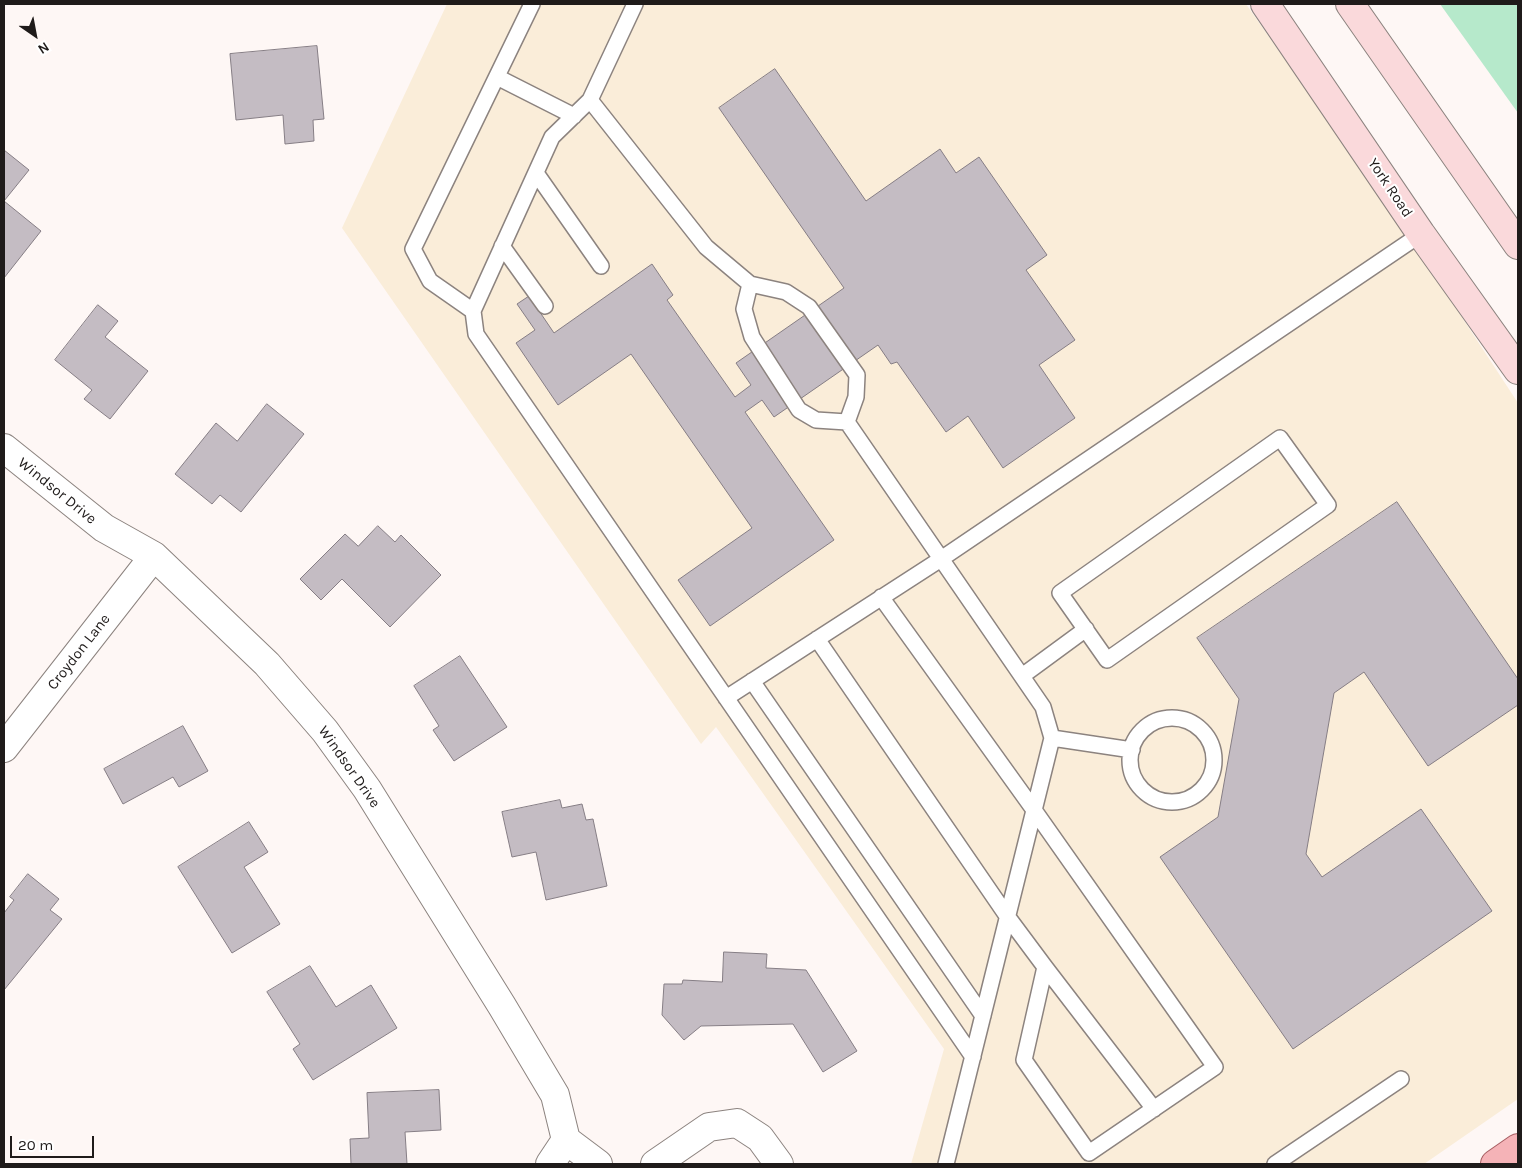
<!DOCTYPE html>
<style>
body{margin:0}
#map{position:relative;width:1522px;height:1168px;overflow:hidden;background:#fef7f5;font-family:Karla,sans-serif}
canvas{display:block}
.frame{position:absolute;inset:0;border:5px solid #1f1b1a;pointer-events:none}
.north{position:absolute;left:10px;top:10px;width:50px;height:50px;-webkit-text-stroke:4px #fff;paint-order:stroke;rotate:147deg;font-size:14px;font-weight:700;line-height:20px;text-align:center;color:#1f1b1a}
.north::after{content:'';display:block;margin:auto;width:18px;height:22px;background:#1f1b1a;clip-path:polygon(50% 0,100% 100%,50% 72%,0 100%)}
.scale{position:absolute;left:10px;top:1136px;width:84px;height:22px;box-sizing:border-box;border:2px solid #1f1b1a;border-top:0;padding-left:6px;font-size:15px;line-height:18px;white-space:nowrap;color:#1f1b1a;-webkit-text-stroke:4px #fff;paint-order:stroke}
</style>
<div id="map">
<canvas width="1522" height="1168"></canvas>
<div class="frame"></div>
<div class="north">N</div>
<div class="scale">20 m</div>
</div>
<script>
const g = document.querySelector('canvas').getContext('2d');
g.lineJoin = 'round';
function paint(path, color) { g.fillStyle = color; g.fill(path, 'evenodd'); }
function stroke(path, color, width, dash) { g.strokeStyle = color; g.lineWidth = width; g.lineCap = dash ? 'butt' : 'round'; g.setLineDash(dash || []); g.stroke(path); }
function write(font, color, halo, rows, align = 'center') {
  g.font = font + ' Karla,sans-serif'; g.lineWidth = 4; g.setLineDash([]); g.textBaseline = 'middle'; g.strokeStyle = halo; g.fillStyle = color; for (const [text, x, y, turn = 0] of rows) {
    g.save(); g.translate(x, y); g.rotate((+turn || 0) * Math.PI / 180); g.textAlign = isNaN(turn) ? turn : align; if (halo) g.strokeText(text, 0, 0); g.fillText(text, 0, 0); g.restore();
  }
}
paint(new Path2D(`
 M447,4h799l172,246 100,153v696l-94,65h-513l33,-115 -228,-322 -15,17 -359,-516z`), '#faedd9');
paint(new Path2D(`
 M1440,4h78v109z`), '#b6e9cb');
const building = new Path2D(`
 M317,46l7,73 -11,1 1,21 -29,3 -2,-29 -47,5 -6,-66z
 M775,69l91,132 74,-52 16,24 23,-16 68,98 -21,15 49,70 -36,25 36,53 -72,50 -35,-52 -22,16 -49,-70 -6,2 -13,-19 -104,72 -12,-17 -17,12 89,128 -124,86 -32,-46 74,-52 -121,-174 -73,51 -42,-62 19,-13 -18,-26 12,-8 25,37 98,-69 21,31 -6,5 68,97 16,-12 -15,-22 108,-75 -125,-180z
 M4,150l25,20 -25,31 37,30 -37,47z
 M98,305l20,16 -13,16 43,34 -38,48 -26,-20 8,-9 -37,-30z
 M267,404l37,30 -63,78 -21,-17 -8,9 -37,-30 41,-51 21,18z
 M1397,502l121,177v26l-90,61 -64,-94 -30,21 -28,161 16,23 99,-68 71,102 -199,138 -133,-192 58,-40 21,-118 -42,-61z
 M378,526l17,16 6,-7 40,40 -51,52 -48,-48 -21,21 -21,-21 45,-45 13,12z
 M460,656l47,71 -53,34 -21,-31 6,-4 -25,-40z
 M183,726l25,45 -29,16 -6,-10 -50,27 -19,-35z
 M560,800l2,8 20,-4 4,16 7,-1 14,67 -61,14 -10,-48 -24,5 -10,-45z
 M249,822l19,30 -24,15 36,57 -48,29 -54,-86z
 M28,874l31,25 -9,11 12,9 -58,71v-77l10,-13 -4,-3z
 M724,952l43,2 -1,14 40,2 51,81 -34,21 -30,-48 -92,2 -17,14 -22,-25 2,-31h18l1,-4 39,2z
 M310,966l26,41 35,-22 26,43 -84,52 -20,-31 7,-5 -33,-52z
 M439,1090l2,40 -36,2 2,32h-56l-1,-25 19,-1 -2,-45z`);
paint(building, '#c4bcc3');
stroke(building, '#867e85', 1);
const lane = new Path2D(`
 M532,4l-119,245 17,32 43,30 79,-174 38,-37 45,-96
 M497,77l77,39
 M590,100l116,147 44,37 36,8 23,15 48,68 -1,22 -9,25
 M536,173l65,93
 M502,246l43,60
 M750,284l-6,25 8,28 47,73 17,10 31,2
 M473,311l3,23 497,723
 M847,422l196,285 9,31 -106,426
 M1280,438l48,67 -221,155 -47,-67z
 M881,597l153,213 181,257 -126,86 -65,-93 21,-93
 M817,639l190,277 38,51 109,142
 M1022,676l64,-47
 M752,681l231,335
 M726,698l215,-139 480,-325
 M1130 760a42 42 0 1 1 84 0a42 42 0 1 1-84 0Z
 M1052,738l80,12
 M1275,1164l126,-85`);
const street = new Path2D(`
 M4,448l100,80 50,28 113,108 58,67 42,58 135,217 53,89 11,45 32,24
 M4,748l150,-192
 M550,1164l16,-24
 M655,1164l54,-37 28,-4 23,15 19,26`);
const secondary = new Path2D(`
 M1265,4l156,230 97,136
 M1350,4l168,241`);
const primary = new Path2D(`
 M1495,1164l23,-16`);
stroke(lane, '#8c837f', 18);
stroke(street, '#8c837f', 30);
stroke(secondary, '#8c837f', 30);
stroke(primary, '#a65d61', 30);
stroke(lane, '#fff', 15);
stroke(street, '#fff', 28);
stroke(secondary, '#fad9db', 28);
stroke(primary, '#f5b3b7', 28);
write('15px', '#1f1b1a', '#fff', [
 ["York Road",1390,188,56],
 ["Windsor Drive",57,491,39],
 ["Croydon Lane",79,652,-52],
 ["Windsor Drive",349,767,55]
]);
</script>
